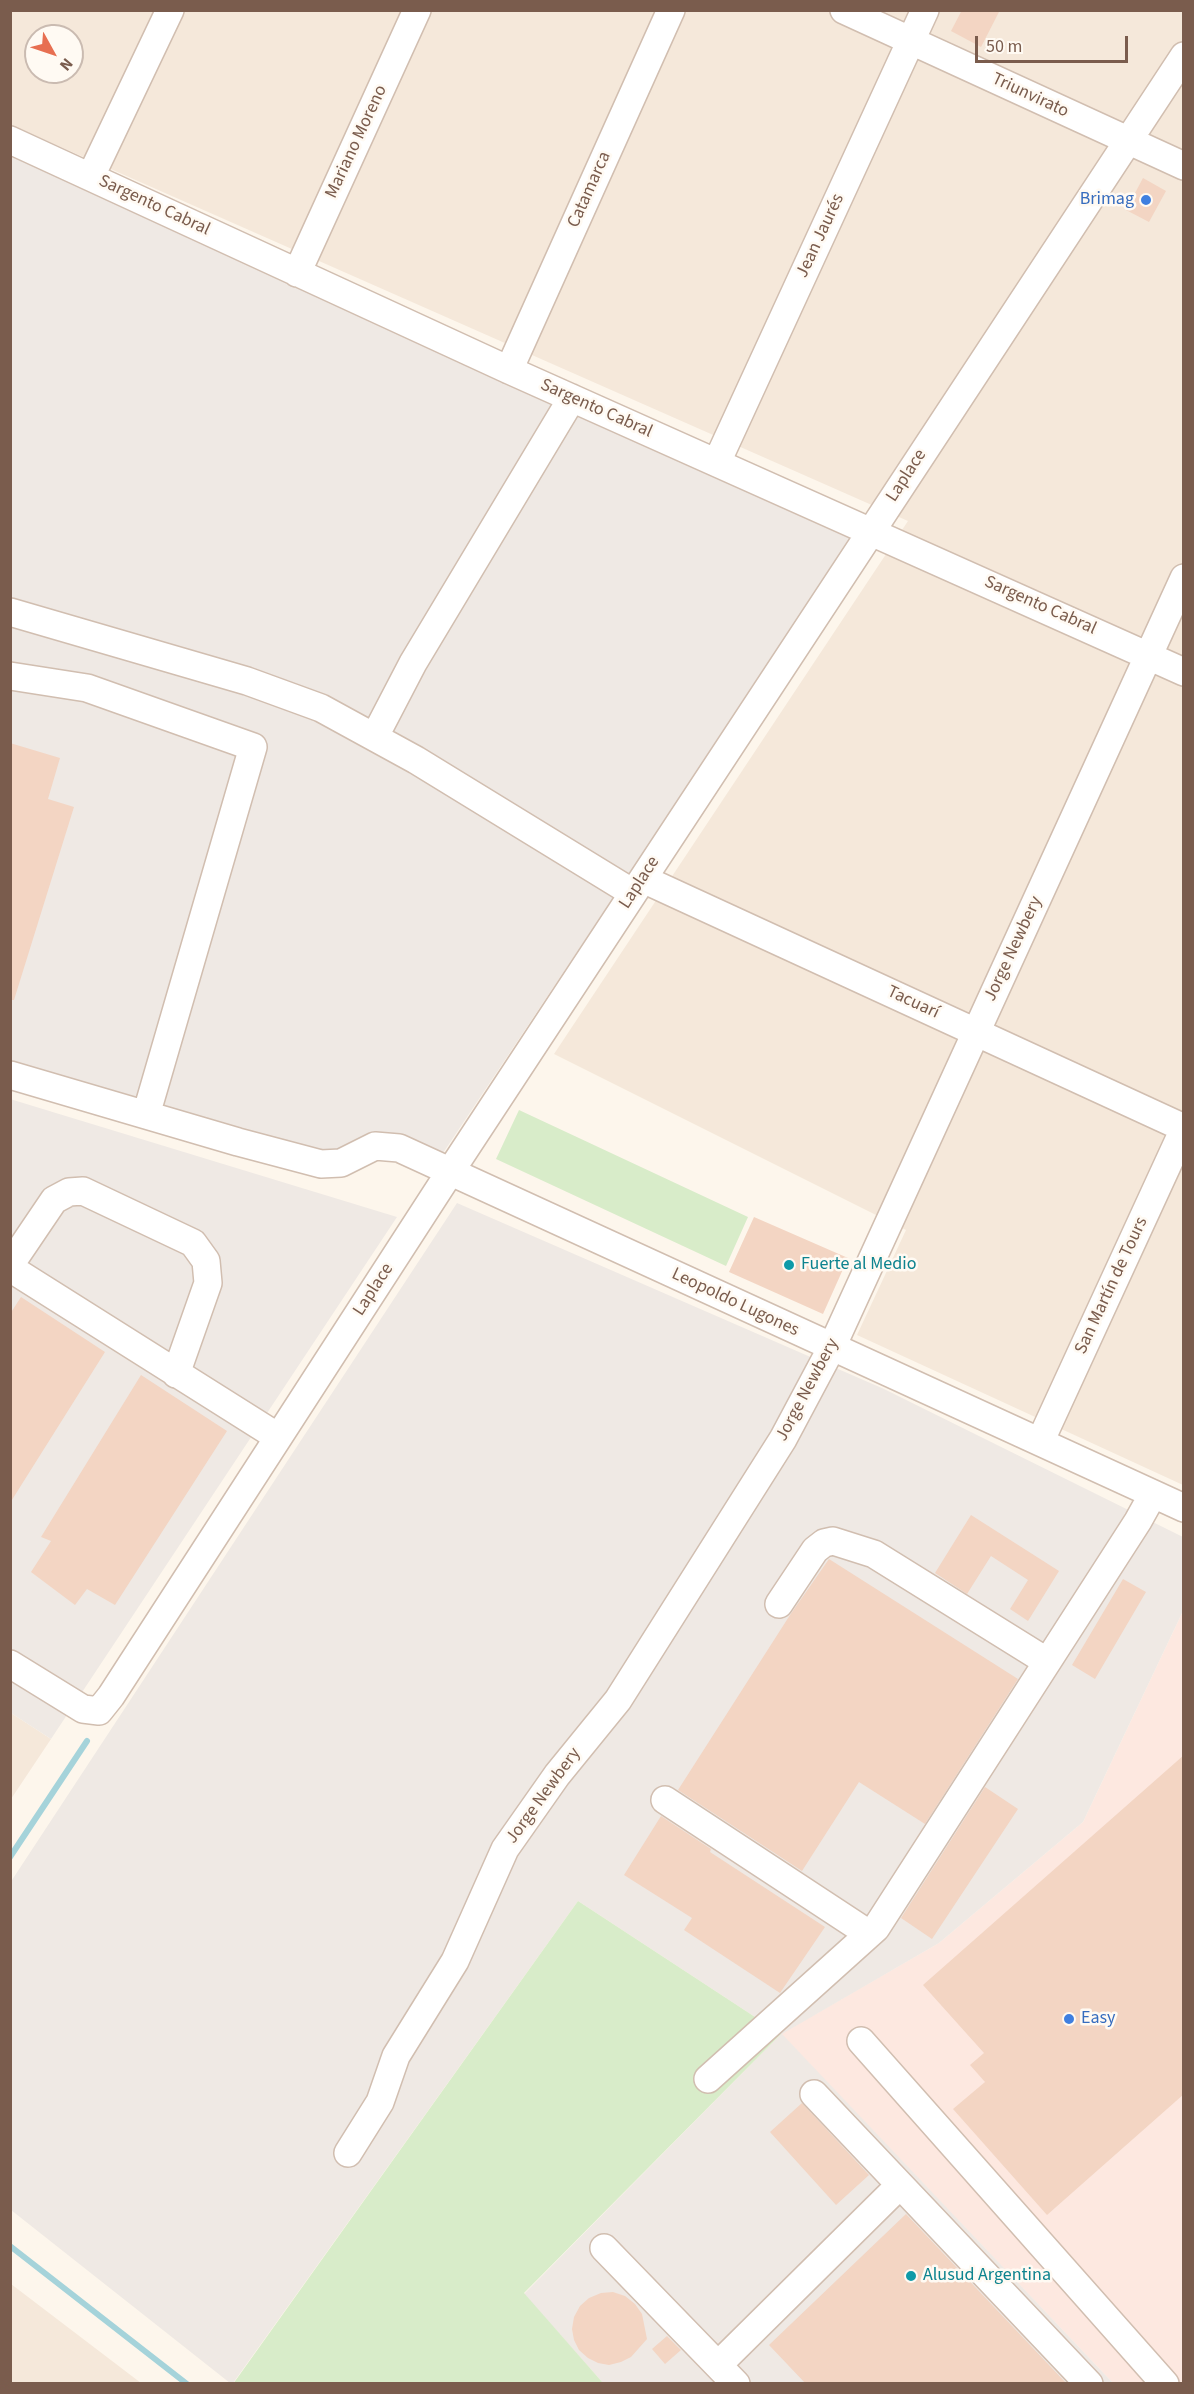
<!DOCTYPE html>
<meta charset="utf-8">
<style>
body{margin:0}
#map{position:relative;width:1194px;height:2394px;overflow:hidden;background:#fdf6ec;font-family:"Source Sans 3",sans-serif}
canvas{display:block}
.frame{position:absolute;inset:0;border:12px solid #7a5c4d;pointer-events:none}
.north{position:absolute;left:24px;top:24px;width:60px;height:60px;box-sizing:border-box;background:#fffaf3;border:2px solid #cabbb1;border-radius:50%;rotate:130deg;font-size:16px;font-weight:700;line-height:24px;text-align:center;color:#7a5c4d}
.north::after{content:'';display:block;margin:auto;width:21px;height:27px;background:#e76f51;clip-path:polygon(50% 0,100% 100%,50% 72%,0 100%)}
.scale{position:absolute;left:975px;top:36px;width:153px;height:27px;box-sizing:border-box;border:3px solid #7a5c4d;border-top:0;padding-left:8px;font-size:18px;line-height:21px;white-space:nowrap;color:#7a5c4d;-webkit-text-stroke:4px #fffaf3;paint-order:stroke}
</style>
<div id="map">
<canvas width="1194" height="2394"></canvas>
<div class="frame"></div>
<div class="north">N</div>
<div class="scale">50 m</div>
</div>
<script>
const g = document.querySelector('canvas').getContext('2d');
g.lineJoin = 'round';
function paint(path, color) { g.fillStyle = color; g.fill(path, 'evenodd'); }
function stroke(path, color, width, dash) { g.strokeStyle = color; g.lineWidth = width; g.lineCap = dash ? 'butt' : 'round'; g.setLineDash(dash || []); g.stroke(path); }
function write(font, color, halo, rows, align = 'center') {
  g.font = font + ' "Source Sans 3",sans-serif'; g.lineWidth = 5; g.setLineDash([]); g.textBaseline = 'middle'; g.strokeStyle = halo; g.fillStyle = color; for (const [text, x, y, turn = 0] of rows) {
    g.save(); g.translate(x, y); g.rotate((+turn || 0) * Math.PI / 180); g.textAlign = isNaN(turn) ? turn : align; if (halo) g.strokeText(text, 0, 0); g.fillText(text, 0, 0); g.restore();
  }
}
paint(new Path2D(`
 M11,11h1172v1474l-326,-150 49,-105 -352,-176 354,-533 -897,-396zM36,36h36v36h-36z
 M11,1713l40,26 -40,60z
 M10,2284h1l130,99h-130z`), '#f5e8da');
paint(new Path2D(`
 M1183,1611v772h-70l-332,-349 158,-91 144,-121z`), '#fde8e0');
paint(new Path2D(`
 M10,154l844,382 -419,629 -36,-17 -58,15 -330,-88z
 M10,1099l387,118 -346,522 -40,-26z
 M457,1203l427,186 299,148v74l-100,211 -144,121 -157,91 331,349h-510l-79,-89 257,-260 -203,-133 -345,482h-3l-219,-173 -1,-327z`), '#efe9e4');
paint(new Path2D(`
 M519,1110l229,107 -22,49 -230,-107z
 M578,1901l203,133 -257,259 79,90 -370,1z`), '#d8ecc9');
stroke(new Path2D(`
 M10,1857l77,-116
 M10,2246l177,138`), '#a5d3da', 6);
paint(new Path2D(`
 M962,10h38l-19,37 -30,-16z
 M1143,178l23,13 -17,31 -23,-12z
 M10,743l50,15 -12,41 26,8 -60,193h-4z
 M754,1217l94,41 -25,56 -94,-42z
 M21,1297l84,55 -95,151v-189z
 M141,1375l86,56 -112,174 -28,-16 -12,16 -44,-33 20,-31 -10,-4z
 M971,1515l88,56 -31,50 -18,-12 18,-29 -37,-24 -24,38 -32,-21z
 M829,1559l189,120 -93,145 -66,-42 -57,89 -124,-81 112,-175z
 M1123,1579l23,13 -51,87 -23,-14z
 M1184,1755v339l-137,121 -94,-106 32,-27 -15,-17 14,-12 -61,-68z
 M985,1787l33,22 -86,130 -31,-21z
 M661,1816l50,33 -1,3 115,75 -45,66 -96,-63 8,-12 -68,-43z
 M802,2103l67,72 -33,30 -66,-73z
 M906,2214l161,170h-261l-37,-39z
 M613,2292l12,4 10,8 7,10 5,25 -16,18 -10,5 -12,3 -11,-2 -10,-5 -9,-8 -5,-10 -2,-11 2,-12 6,-11 9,-8 12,-5z
 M667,2336l14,14 -16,14 -13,-15z`), '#f3d5c3');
const minor = new Path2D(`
 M844,10l340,156
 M10,140l499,230 675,302
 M91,176l79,-166
 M297,273l120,-263
 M509,370l162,-360
 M717,462l208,-452
 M10,612l237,69 74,27 95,52 217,133
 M10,676l77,12 166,59 -107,368
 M375,736l38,-73 159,-265
 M643,879l541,249
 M10,1075l228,67 83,22 20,-1 34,-17 24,2 785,360
 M10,1265l44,-65 15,-8 14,-1 110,52 13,18 2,22 -32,91
 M10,1268l268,169
 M1040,1442l144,-313
 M779,1604l36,-54 9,-7 9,-2 41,13 172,107
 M10,1664l73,45 16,2 12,-15 339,-524 734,-1116
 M665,1800l204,134
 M861,2041l304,343
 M708,2079l168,-151 262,-407 15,-27
 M814,2094l275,290
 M348,2153l32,-51 16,-46 59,-95 50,-112 52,-74 61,-75 165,-261 49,-92 352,-769
 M604,2248l132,136
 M718,2365l182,-180`);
stroke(minor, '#d1beb0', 30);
stroke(minor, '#fff', 27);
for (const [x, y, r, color] of [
 [1146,200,6,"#3f7fe0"],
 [789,1265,6,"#0f9aa8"],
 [1069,2019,6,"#3f7fe0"],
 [911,2276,6,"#0f9aa8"]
]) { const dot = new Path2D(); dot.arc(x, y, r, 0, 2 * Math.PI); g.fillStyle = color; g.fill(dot); stroke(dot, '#fffaf3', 2); }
write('18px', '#7a5c4d', '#fffaf3', [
 ["Triunvirato",1030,96,25],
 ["Mariano Moreno",357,142,-65],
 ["Catamarca",590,190,-66],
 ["Sargento Cabral",154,206,25],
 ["Jean Jaurés",821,236,-65],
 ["Sargento Cabral",596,409,24],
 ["Laplace",907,476,-57],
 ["Sargento Cabral",1040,606,24],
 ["Laplace",640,883,-57],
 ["Jorge Newbery",1014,949,-65],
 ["Tacuarí",913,1003,25],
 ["San Martín de Tours",1112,1286,-65],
 ["Laplace",374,1290,-57],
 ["Leopoldo Lugones",735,1303,25],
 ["Jorge Newbery",808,1390,-62],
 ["Jorge Newbery",544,1796,-54]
]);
write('18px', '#366cbe', '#fffaf3', [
 ["Brimag",1134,200],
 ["Easy",1081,2019,"left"]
], 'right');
write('18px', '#0d838f', '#fffaf3', [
 ["Fuerte al Medio",801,1265],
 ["Alusud Argentina",923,2276]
], 'left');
</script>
